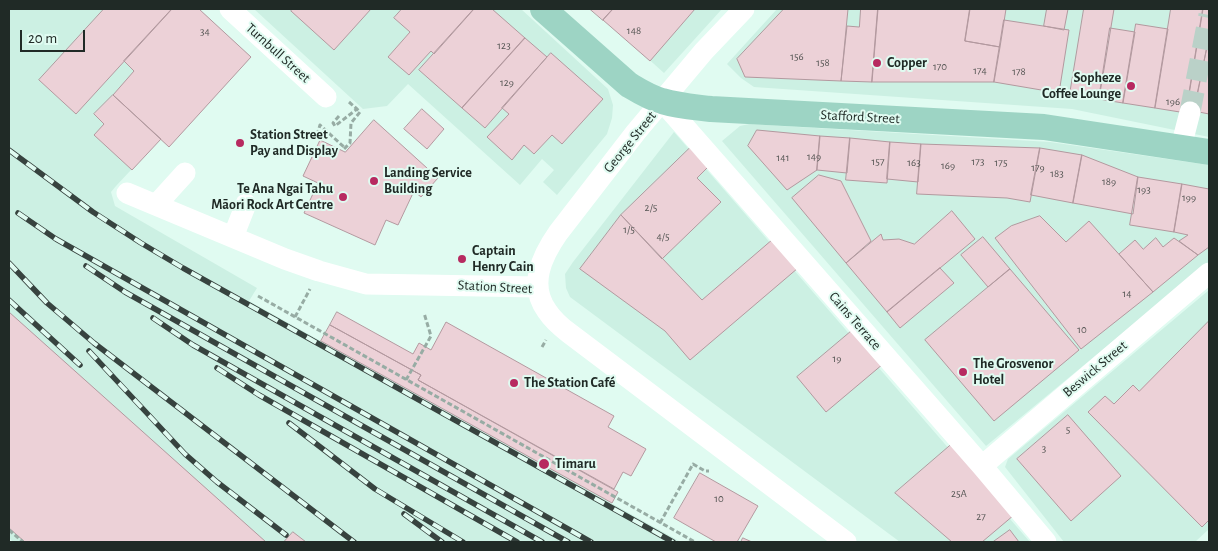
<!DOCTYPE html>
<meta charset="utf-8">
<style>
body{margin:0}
#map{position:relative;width:1218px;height:551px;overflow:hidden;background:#e0fbf1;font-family:"Alegreya Sans",sans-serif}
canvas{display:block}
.frame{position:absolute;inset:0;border:10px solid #202a26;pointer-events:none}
.scale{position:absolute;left:20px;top:30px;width:65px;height:22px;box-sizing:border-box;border:2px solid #202a26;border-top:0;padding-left:6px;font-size:15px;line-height:18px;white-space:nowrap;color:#202a26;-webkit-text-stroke:4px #e0fbf1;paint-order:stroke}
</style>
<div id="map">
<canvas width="1218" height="551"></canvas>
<div class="frame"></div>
<div class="scale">20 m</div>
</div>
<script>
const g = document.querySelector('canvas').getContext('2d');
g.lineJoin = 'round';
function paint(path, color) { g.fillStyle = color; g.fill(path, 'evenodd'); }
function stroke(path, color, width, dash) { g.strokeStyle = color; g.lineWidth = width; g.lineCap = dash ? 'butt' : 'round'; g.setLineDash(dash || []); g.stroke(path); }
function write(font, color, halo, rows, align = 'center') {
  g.font = font + ' "Alegreya Sans",sans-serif'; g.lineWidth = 4; g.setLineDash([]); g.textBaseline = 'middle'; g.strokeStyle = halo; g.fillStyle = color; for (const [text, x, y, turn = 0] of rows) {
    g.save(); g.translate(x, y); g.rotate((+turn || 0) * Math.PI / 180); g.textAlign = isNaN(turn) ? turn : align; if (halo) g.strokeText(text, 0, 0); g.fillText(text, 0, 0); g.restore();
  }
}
paint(new Path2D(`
 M9,9h190l52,48 -82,90 -9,-8 -44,47 -5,6 4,14 142,82 -8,13 432,241h-668l-4,-4z
 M254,9h267l87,80 5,16 -1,13 -5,16 -50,61 -14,-13 11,-12 -12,-11 -22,26 -112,-101 -21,22 -24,3z
 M593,9h129l-58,64z
 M777,9h432v128l-137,-28 -318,-22 -13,-9 -14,-14z
 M749,124l301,18 159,23v97l-223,184 -264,-305 18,-15z
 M674,132l356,410h-130l-330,-245 -4,-9 -1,-14 8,-12z
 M1209,290v239l-14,13h-131l-59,-75 3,-8z`), '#ccf0e3');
const building = new Path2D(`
 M104,9h68l-96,105 -37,-34z
 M172,9h27l52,48 -82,90 -56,-52 21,-24 -10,-10z
 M293,9h78l-37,41 -43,-39z
 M402,9h72l-40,45 -3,-3 -22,24 -21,-18 22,-25 -16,-14z
 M474,9h18l33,29 -63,70 -43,-38z
 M590,9h23l-10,11z
 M613,9h82l-45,52 -47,-41z
 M784,9h64l-7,72 -96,-4 -8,-18z
 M861,9h17l-6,73 -31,-1 6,-55 12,1z
 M878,9h92l-5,32 35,6 -6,35h-122z
 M970,9h36l-6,38 -35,-6z
 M1047,9h21l-4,21 -20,-4z
 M1084,9h30l-15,90 -29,-5z
 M1171,9h32l-17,104 -31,-5z
 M1203,9h6v28l-15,74 -8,2z
 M1004,20l65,10 -10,63 -65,-11z
 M1136,24l32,5 -13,79 -32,-5z
 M1110,28l25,4 -12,71 -24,-4z
 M1209,37v77l-15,-3z
 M525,38l22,19 -62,71 -23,-20z
 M551,53l52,46 -41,45 -10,-9 -18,19 -10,-9 -12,15 -25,-23 22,-23 -7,-6z
 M113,95l48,44 -29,31 -38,-35 10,-11 -10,-10z
 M422,109l22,20 -17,20 -23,-20z
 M374,120l64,58 -17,19 -7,-6 -16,34 -12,-5 -11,25 -71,-32 14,-30 -15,-7 17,-36 25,12z
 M757,130l63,6 -3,34 -30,20 -39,-44z
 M820,136l30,2 -3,35 -30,-3z
 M850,138l40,4 -3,41 -41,-3z
 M890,142l31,2 -3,38 -31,-3z
 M921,144l119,4 -10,54 -23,-4 -90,-4z
 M690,148l18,19 -11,11 24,24 -59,57 -41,-44z
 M1040,148l42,7 -9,48 -42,-8z
 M1082,155l56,22 -5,37 -60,-11z
 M819,175l22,6 30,60 -25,22 -54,-65z
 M1138,177l44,7 -8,48 -44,-7z
 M1182,184l27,5v58l-11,8 -19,-14 9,-6 -14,-3z
 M952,211l23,28 -88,73 -41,-49 35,-29 2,6 16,-1 15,5z
 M621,215l81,85 71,-61 25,29 -108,92 -25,-29 -85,-62z
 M1040,216l26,26 23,-21 64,71 -72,57 -86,-111 16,-12z
 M983,237l27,32 -22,18 -27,-32z
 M1156,238l7,9 11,-9 24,17 -45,37 -34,-38 16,-14 8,9z
 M940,268l14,15 -54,45 -13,-16z
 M1010,269l69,81 -85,71 -69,-81z
 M9,312l257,230h-241l-16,-14z
 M337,312l76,42 6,-11 12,7 15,-28 168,94 -6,11 38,22 -15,27 -8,-4 -9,17 -196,-109 3,-5 -91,-50z
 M1209,321v199l-7,7 -114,-115 17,-16 9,8 19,-19 6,6z
 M330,325l91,50 -3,5 200,112 -6,11 -291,-162z
 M854,329l29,35 -57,48 -29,-35z
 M1068,415l53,61 -50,45 -54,-62z
 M952,444l62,71 -32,27h-30l-57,-49z
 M700,473l58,33 -21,36h-21l-42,-24z
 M1010,530l9,12h-26z
 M293,532l13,10h-22z
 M743,538l9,4h-11z`);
paint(building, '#ecd1d7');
stroke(building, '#b3999f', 1);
stroke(new Path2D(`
 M1190,112l19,-97`), '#bad1c8', 21, [21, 11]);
stroke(new Path2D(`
 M349,102l8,7
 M339,116l-6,7 2,3 22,-17 3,3 -9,11 -1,20 -7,7
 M317,135l3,-10 25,23
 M258,296l437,246
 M295,317l15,-28
 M542,347l4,-7
 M406,380l25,-44 -7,-23
 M660,523l33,-59 12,7h4
 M9,530l14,12`), '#97aca4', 3, [5, 2.5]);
stroke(new Path2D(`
 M230,9l96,88
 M744,9l-40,42 -68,81 -78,101c-16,23 -30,52 -11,78 6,9 14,16 22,22l277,209
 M662,101l320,365 64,76
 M1181,147l9,-35
 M127,193l158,66 34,12 47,13 172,3
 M156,205l29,-32
 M233,237l13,-33
 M982,466l227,-193`), '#fff', 21);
stroke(new Path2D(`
 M543,9l86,76c10,6 21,13 33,16 16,5 33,6 49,8l333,18 165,25`), '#9dd4c4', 26);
const rail = new Path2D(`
 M9,150l84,62 48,31 42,25 490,274
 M18,213l38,26 535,303
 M9,263l38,40 47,40 260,199
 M86,266l39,26 443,250
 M9,300l71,65
 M153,318l40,27 349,197
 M89,351l96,103 32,28 69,53
 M217,368l42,27 258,147
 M289,423l86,66 88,53
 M404,514l38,28`);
stroke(rail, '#37433f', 5.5);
stroke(rail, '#e0fbf1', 4, [11]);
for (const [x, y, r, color] of [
 [877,63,5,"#b72a60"],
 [1131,86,5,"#b72a60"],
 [240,143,5,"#b72a60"],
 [374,181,5,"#b72a60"],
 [343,197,5,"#b72a60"],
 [462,259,5,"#b72a60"],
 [963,372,5,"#b72a60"],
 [514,383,5,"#b72a60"],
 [544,464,6,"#b72a60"]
]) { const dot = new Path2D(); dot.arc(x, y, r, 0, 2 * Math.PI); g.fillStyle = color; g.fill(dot); stroke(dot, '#e0fbf1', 2); }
write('11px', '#535452', null, [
 ["148",634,31],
 ["34",205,32],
 ["123",504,46],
 ["156",797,57],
 ["158",823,63],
 ["170",940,67],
 ["174",980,71],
 ["178",1019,72],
 ["129",507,83],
 ["196",1173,102],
 ["149",814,157],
 ["141",783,158],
 ["157",878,162],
 ["173",978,162],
 ["163",914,163],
 ["175",1001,163],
 ["169",948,166],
 ["179",1038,168],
 ["183",1057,174],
 ["189",1109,182],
 ["193",1144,190],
 ["199",1189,198],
 ["2/5",651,208],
 ["1/5",629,230],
 ["4/5",663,237],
 ["14",1127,294],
 ["10",1082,330],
 ["19",837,359],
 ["5",1068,430],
 ["3",1044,449],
 ["25A",959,494],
 ["10",719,499],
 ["27",981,517]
]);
write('14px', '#202a26', '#e0fbf1', [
 ["Turnbull Street",278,53,42],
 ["Stafford Street",860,117,3],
 ["George Street",630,142,-51],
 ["Station Street",495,287,3],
 ["Cains Terrace",855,321,49],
 ["Beswick Street",1095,369,-40]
]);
write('bold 14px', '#202a26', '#e0fbf1', [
 ["Copper",887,63],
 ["Sopheze",1121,78,"right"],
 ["Coffee Lounge",1121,94,"right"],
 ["Station Street",250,135],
 ["Pay and Display",250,151],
 ["Landing Service",384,173],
 ["Building",384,189],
 ["Te Ana Ngai Tahu",333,189,"right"],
 ["Māori Rock Art Centre",333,205,"right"],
 ["Captain",472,251],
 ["Henry Cain",472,267],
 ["The Grosvenor",973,364],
 ["Hotel",973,380],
 ["The Station Café",524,383],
 ["Timaru",555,464]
], 'left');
</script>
